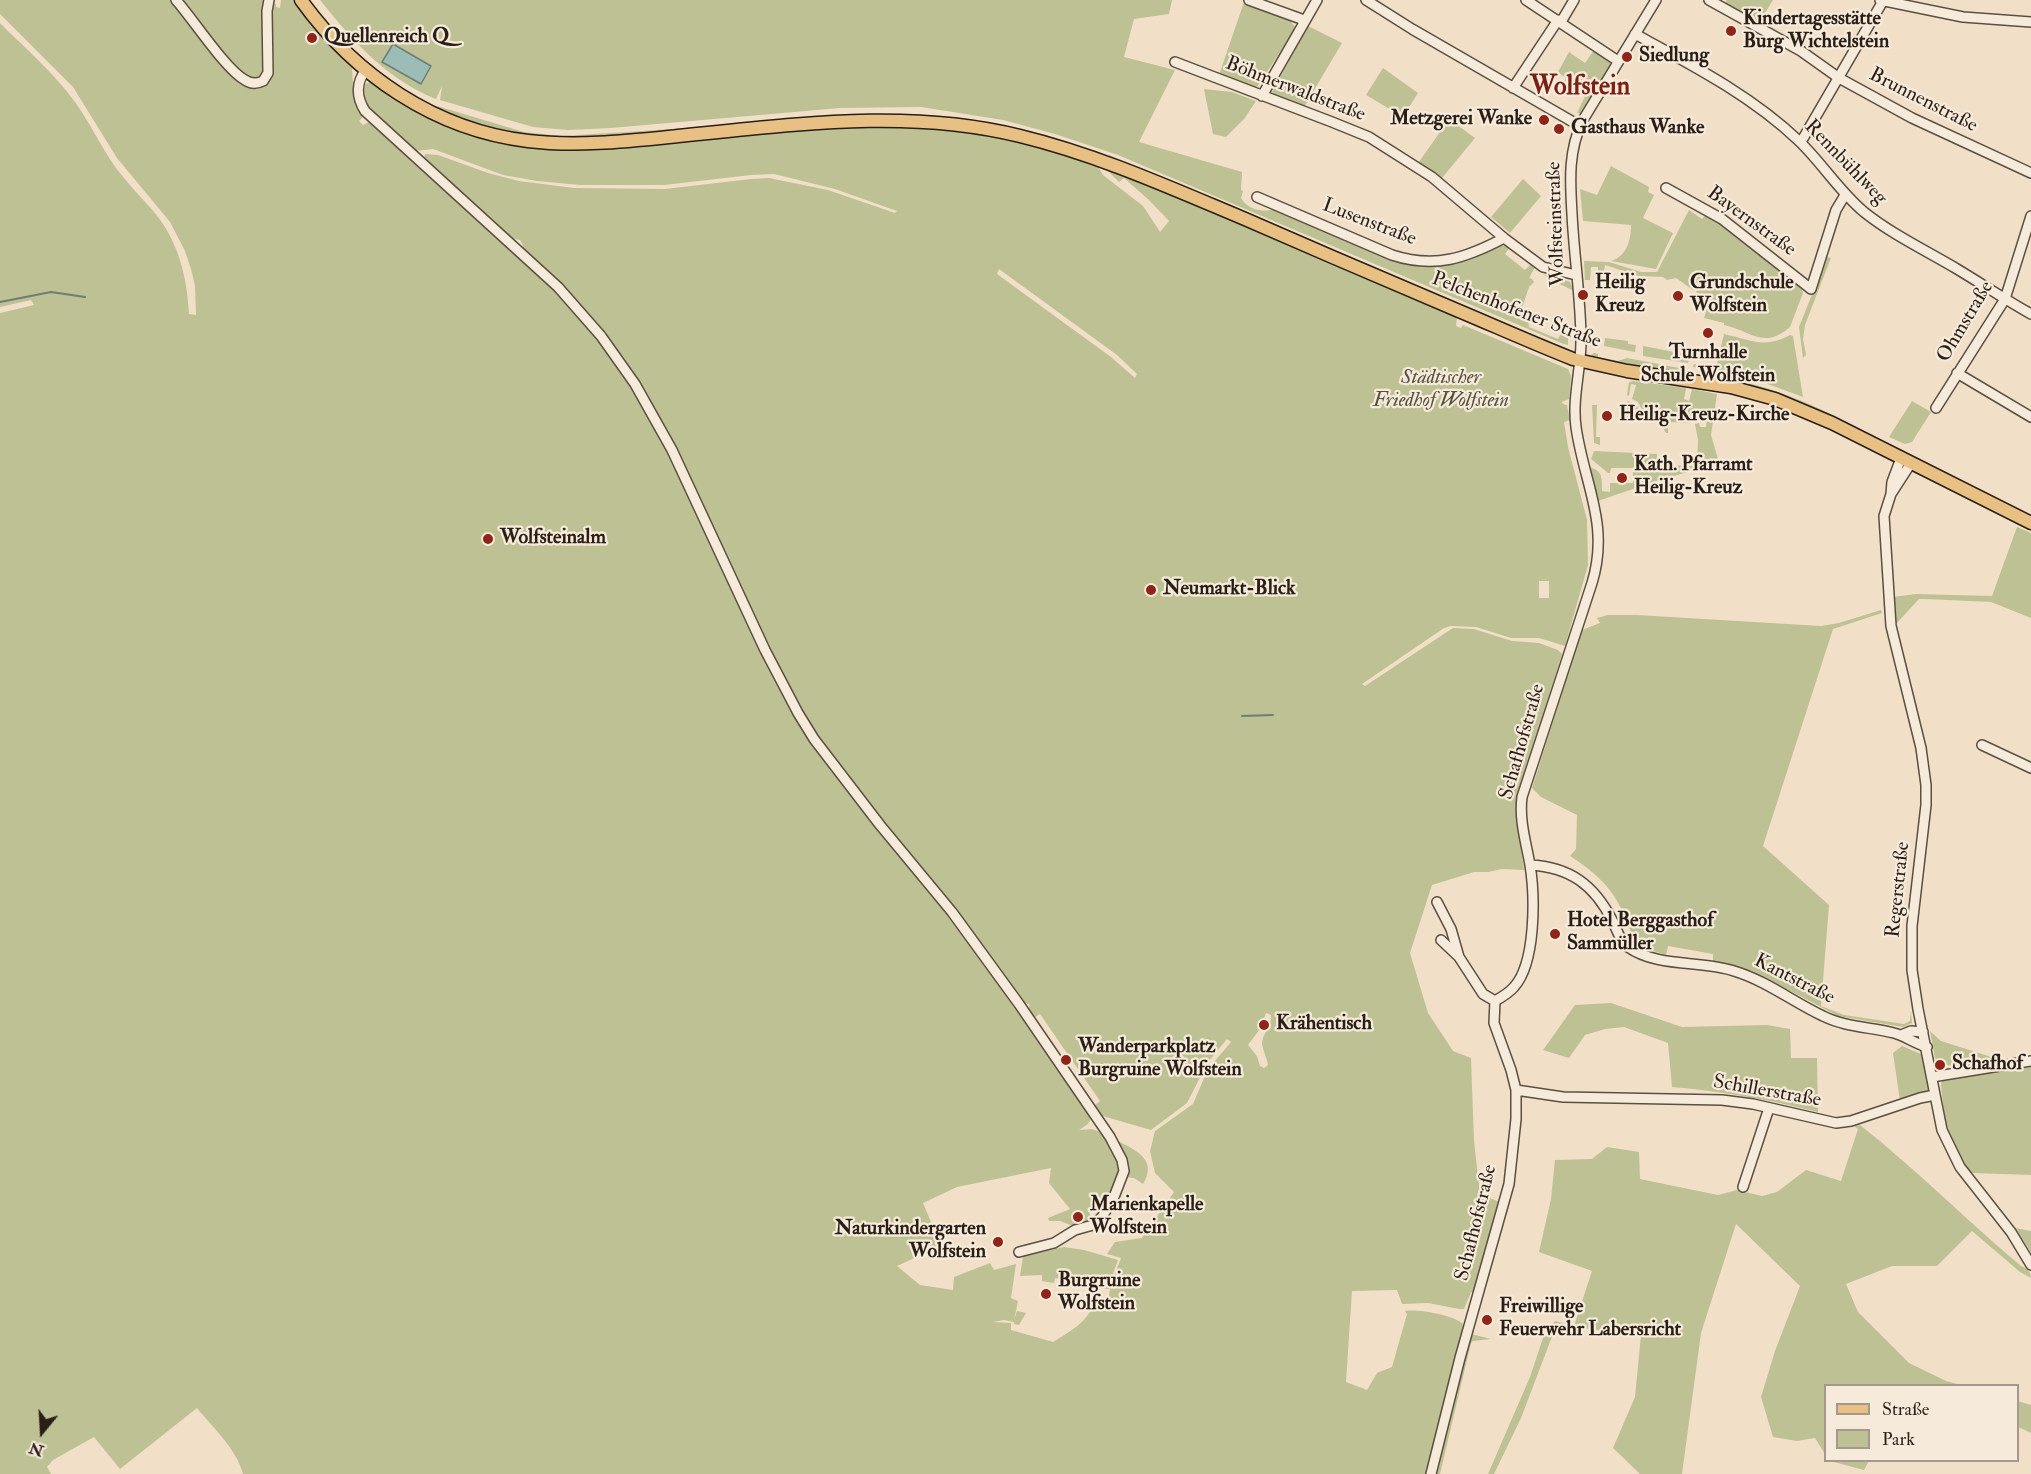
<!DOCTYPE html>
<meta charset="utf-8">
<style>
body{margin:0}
#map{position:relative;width:2031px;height:1474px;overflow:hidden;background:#f1e0c7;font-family:"IM FELL Double Pica",serif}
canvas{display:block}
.legend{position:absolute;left:1824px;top:1384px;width:195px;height:78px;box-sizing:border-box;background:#f6ebdb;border:2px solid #a4998c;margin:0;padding:8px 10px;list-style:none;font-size:18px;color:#291f16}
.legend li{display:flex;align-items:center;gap:12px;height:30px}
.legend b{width:30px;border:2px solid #a4998c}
.north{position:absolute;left:12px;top:1402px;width:60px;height:60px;-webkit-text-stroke:4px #f6ebdb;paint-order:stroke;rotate:198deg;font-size:16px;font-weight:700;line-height:24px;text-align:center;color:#291f16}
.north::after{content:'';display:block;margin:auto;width:21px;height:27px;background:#291f16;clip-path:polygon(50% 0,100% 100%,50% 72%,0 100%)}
</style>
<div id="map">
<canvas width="2031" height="1474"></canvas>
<ul class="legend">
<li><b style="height:8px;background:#e8c084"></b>Straße</li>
<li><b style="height:16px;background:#bec193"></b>Park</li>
</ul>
<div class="north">N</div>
</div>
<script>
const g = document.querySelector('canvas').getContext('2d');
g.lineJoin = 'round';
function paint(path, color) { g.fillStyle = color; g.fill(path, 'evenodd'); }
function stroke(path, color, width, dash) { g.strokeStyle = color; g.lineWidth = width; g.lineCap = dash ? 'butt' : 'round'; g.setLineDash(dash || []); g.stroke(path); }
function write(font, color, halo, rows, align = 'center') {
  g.font = font + ' "IM FELL Double Pica",serif'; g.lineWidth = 4.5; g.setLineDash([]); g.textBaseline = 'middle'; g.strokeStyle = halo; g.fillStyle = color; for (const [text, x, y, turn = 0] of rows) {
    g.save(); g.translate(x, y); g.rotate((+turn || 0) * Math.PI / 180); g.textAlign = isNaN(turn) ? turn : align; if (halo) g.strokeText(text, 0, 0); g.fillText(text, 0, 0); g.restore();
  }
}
paint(new Path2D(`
 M0,0h267l4,3 5,1v3l4,1 1,-8h14c16,25 35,47 57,67 1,18 1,34 12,49l-5,5 4,4 6,-3 141,128 12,-1 1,-4 -3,-5 -9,-2 -87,-78 1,-6 13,1 50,18 31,8 55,7 91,1 86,-10 18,-1 59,12 67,23 2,-2 -62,-22 -61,-15 -23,1 -87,10h-84l-43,-4 -34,-6 -70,-26 -17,2 -48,-44 -6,-16 3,-7 5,-2 5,2c52,36 90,50 152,62l288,-18 70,-2 97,7 45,10 70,22 6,10 40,31 17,26 9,-11 -20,-21 -25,-22 -5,4 -14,-14 46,17 306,132 -1,9 5,2 2,-3 105,44 3,7 -2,23 -7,3 1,2 4,1 3,15 -6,2 4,25 19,73 1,45 -23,81 -26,-8h-28l-35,-11 -25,-1 -7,2 -82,56 3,2 88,-58 21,1 38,12 27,2 19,7 4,4 -45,143 -1,12 8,61 -22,-1 -14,3h-14l-42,13 -22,68 18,60 25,38 18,7 3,83 6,53 22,9 -27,90 -4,-1 -7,17h-5l-31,-6 -26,1 -5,-14 -45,1 -6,91 21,8 10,-17 15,-6 15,-53 -2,-3c14,-2 48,4 58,13l-1,12 -35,138h-1184c-7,-26 -29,-45 -46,-66l-77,61 -26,-32 -41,23 -6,7 4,7h-51v-1161l34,-8 -3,-5 -31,7v-284c25,25 54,50 75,79 15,21 26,45 41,66 12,16 26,30 39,45 24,30 32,64 34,101l7,1 -1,-29 -4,-17 -6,-18 -15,-29 -53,-64 -44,-71 -73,-73zM999,269l118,86 20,19 -2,4 -24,-21 -114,-83zM1539,581h10v17h-10zM1020,1000l10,5 -2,4 4,10 8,-5 60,87 -7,6 6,8 52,15 36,-27 21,-41 19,-23 4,3 -23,27 -15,35 -38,27 -5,20 5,22 19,19 -32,46 -27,4 -8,12 14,4 -9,23 -9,4 -24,-2v4l31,2 -2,13 -5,-2 -8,3c-9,20 -24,28 -42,39l-42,-12v-7l-18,-1 11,-2 10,2v2l5,1 7,-12 -9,-2 -3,9 4,-19 -7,-3 5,-34 -22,6 -4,-7 -36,14 -1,13 -33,-5 -23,-19 44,-20 -18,-43 34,-16 94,-19 -2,15 21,26 -22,9 1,3h11l13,5 19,-4 -3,-11 7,-2 3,7c21,-35 31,-50 -1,-85l-7,-2 -12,1 9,-6 3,-5 -78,-113zM1266,1013l5,2c1,11 -9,19 -9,29 1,7 5,14 6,21l-4,3 -4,-2 -3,-10 -9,-11 12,-16z
 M320,0h852l-3,14 -35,5 -10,38 51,13 -36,72 103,30 -1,18 2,1 -2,7c6,11 23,16 34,10l126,54 24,4 23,-2 22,-4 29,-15 11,2 -5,7 20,16 6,-6 4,3 -6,11 3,1 2,3 -5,5 -10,30 5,-2 4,2 1,10 29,12 3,-6 7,5v7l-7,-2 -443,-188 -63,-21 -52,-14 -82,-13 -81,1 -229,20 -43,2 -35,-3 -93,-27 2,-14 -6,13c-51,-21 -82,-57 -116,-99z
 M1727,0h46l-14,23 -34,-20z
 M1244,2l44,16 7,9 -4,9 -34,51h-5l-33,-12z
 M1308,26l34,17 -38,64 -27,-9 -5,-6z
 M1594,50l15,11 2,5 -29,48 -5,-1 12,-25 -16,-8 -11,16 -2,-5 6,-13 -8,-6 11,-20 16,11z
 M1383,68l35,25 -15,24 -37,-22z
 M1204,89l28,3 24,9 -12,18 -18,18 -13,-3z
 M437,106l87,26 38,4 143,-9c-17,4 -36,4 -54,6 -65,6 -123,8 -186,-14 -9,-3 -23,-6 -28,-13z
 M856,114h50l2,2 -96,1z
 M915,114l83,10 48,11 57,19 -188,-38z
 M1449,119l26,19 -33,40 -23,-16z
 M1109,155l80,32 365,158 -445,-187z
 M1611,166l38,21 -1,5 6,3 -11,23 30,15 -17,36 -45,-8c16,-5 20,-21 20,-36l-48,-4 -3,-32 17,6z
 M1523,179l18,17 -31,37 -19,-16z
 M1689,210l13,9 4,-5 39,28 55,43 3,8 -13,34c-26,23 -39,4 -66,-2v-2l-20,-5 3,-10 -3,-10 -8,-6 2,-3 -3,-1 -2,2 -17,-12 -9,2 -4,-3 -24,-1 -34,-11 -2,12h-5v-10h-7l-1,13h-5l-1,-19 25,1 32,10h16z
 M1827,257l4,1 -26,67 -2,14 3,16 -3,3 -4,-31z
 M1547,274l23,8 4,9 -27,-13 -2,-3z
 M1724,334c27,6 40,15 66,1l3,1 10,61 -49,-18 -61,-12 1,-3 22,4z
 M1605,338l23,3v3l8,1 -1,7 -31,-6z
 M1643,346l47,9 -2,8 -45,-7z
 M1594,353l4,1v3l20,4 9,-3 52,10 4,3 -5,2 -82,-15 -5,-3z
 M1699,375c69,6 117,31 177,62l-1,3 -180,-64z
 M1634,381l52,7 -2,11 5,2 3,-12 25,5 -6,41 7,24 -4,5 -8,3 -50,14 -58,20 -10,-34c15,3 14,11 14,24l8,1v-9h23v-15h-22l-1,5h-2l-17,-14 3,-8 63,3v11l40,1 1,-26 -3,-16 4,-1 1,4h6l1,-9h-8l-10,5 -21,-1v11h-2l-6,-10 -16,-10 -6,-11 -6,-3 4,-14 -5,-1 -2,12 -2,-1 2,-13z
 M1627,401l9,3 5,10 -3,8 -11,-1z
 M1912,401l19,11 -19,30 -7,2 -16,-7z
 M1592,405h5l-1,32h4v8l-6,-2z
 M1900,449l131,66v3l-132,-66z
 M2017,527l14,6v85l-40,-16 -66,-3h-6l-23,25 -3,-27 23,-3 76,2z
 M1881,610l1,3 -49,16 -70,217 66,59 -8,101 23,9 60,9 6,-3 1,-10 1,12 -9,4 -65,-11 -76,-40 -29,-11 -20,-4v-7l-45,-8 -2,9 -25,-8 -14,-9h6c-14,-41 -26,-58 -63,-82l6,-7 1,-34 -36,-18 -9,-9 50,-158 18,-7 -3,-5 11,-3h29l184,11 18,-3z
 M1611,1003l71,24 85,-2 23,4 1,29h26l1,54c-48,-12 -96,-21 -146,-25l-4,-44 -44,-16 -19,2 -20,6 -16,23 -26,-8 32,-45z
 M1930,1031l11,10 60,19c-17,3 -54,13 -66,-2z
 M1902,1046l19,8 9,37 -30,10 -7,-48z
 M2031,1066v109l-60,-2c-24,-33 -26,-49 -30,-88l1,-5z
 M1860,1125c56,44 106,95 161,141 5,2 10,5 10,12l-11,-6 -48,-41 -35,35h-45l-46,18 12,28 51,51 37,18 15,4 -135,1 -1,68 -10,-16 -18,3 -24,-4 -12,-40 14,-46 25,-65 -64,-62 -35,109 -19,141h-42l-27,-26 22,-51 6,-62 -67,-8 -21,7 -32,84 -27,56h-6l42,-97 14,-42 11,-14 19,5 18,-55 -53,-19 12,-53 4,-39 37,-1 15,-12 32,5 1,27 78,16 19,-5 25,6 15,-4 29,-22 35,11 17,-52 -4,-3z
 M1118,1141c18,9 40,19 25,43l-9,-6 -8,-1 -10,-34z
 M2015,1228l16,3v21z
 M1064,1247l20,3 34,10 -7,19 -8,4 -41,-7v2l16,3 -2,5 -15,-2v-5l-6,-1 -1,5 -12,-2v-6l-22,1 3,-20z
 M1471,1334l20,5 -18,2 -2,2 -31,131h-4z
 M2018,1401l13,4v28l-13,-6z
 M1869,1461l-5,9 -34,-9 39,-1z`), '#bec193');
const water = new Path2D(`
 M393,44l38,22 -10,18 -39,-22z`);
paint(water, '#9bbdb5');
stroke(water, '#6d7e75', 1.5);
stroke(new Path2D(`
 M0,302l51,-10 34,5
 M1242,716l31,-1`), '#6d7e75', 2);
const minor = new Path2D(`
 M176,0c17,19 50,70 69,80 6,4 12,4 18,1l5,-8 -1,-62 2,-11
 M1249,0l55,20
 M1366,0l46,29 168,97
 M1526,0l92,61
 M1709,0l92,51 38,27 73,40 119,55
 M1880,0l83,17 68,5
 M1561,22l13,-22
 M1635,34c57,31 117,62 164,107 23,22 40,50 65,71 29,23 61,38 93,57 25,15 49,31 74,45
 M1175,62l157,60 37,15 63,40 72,61 39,29 33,8
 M366,70c-10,12 -10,27 -1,41l193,176 43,49 34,48 37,66 93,200 33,63 16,26 66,86 72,87 67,92 91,133 12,23 2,11 -10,26 -12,20 -9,8 -18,5 -21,13 -35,9
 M1513,88l45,-68
 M1262,96l55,-96
 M1801,142l82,-141
 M1666,188l56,31 89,70 25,-79 9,-15
 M1257,197l135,58c43,14 74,3 112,-17
 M1957,373l74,44
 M1936,408l69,-109 26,-83
 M1911,463l-20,31 -7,22 7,110 30,122 5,37v20l-14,121v44l6,39 24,121 18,37 51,65 20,33
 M1891,494l1,-12 9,-24
 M1982,745l49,23
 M1530,865c40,2 64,20 82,55 5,9 7,20 16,27 30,21 73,13 106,24 33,10 59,31 89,45 22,11 47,11 71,17 11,3 20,10 33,14
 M1437,902l14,27 8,28
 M1441,940l18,17 24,37 12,7
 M1901,1035l10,-4 12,1
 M1932,1077l99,-16
 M1516,1090l47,7 159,3 31,4 83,19 15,-2 69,-23 15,-3
 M1743,1187l26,-79
 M1431,1474l29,-116 49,-174 7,-65v-29l-5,-20 -17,-47 1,-22c7,-4 14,-8 19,-14 22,-24 21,-91 16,-122 -4,-23 -11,-45 -8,-68l70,-214c18,-59 -8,-99 -16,-156 -4,-29 5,-57 5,-86 0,-42 -7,-85 -9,-127 -2,-33 -4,-64 11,-94l73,-120`);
const major = new Path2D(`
 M301,0c54,75 134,130 227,141 50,6 101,0 150,-5 114,-11 229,-28 342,0 78,19 151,52 225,83 71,31 143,62 214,92 38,16 76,33 114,48l54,12 104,16 44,12 57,24 199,100`);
stroke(minor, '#5b4f42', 12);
stroke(major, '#291f16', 15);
stroke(minor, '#f6ebdb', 9);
stroke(major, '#e8c084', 12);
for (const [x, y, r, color] of [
 [1731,31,6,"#8f2418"],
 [312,38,6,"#8f2418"],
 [1627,57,6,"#8f2418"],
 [1544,120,6,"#8f2418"],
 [1559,129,6,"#8f2418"],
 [1583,295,6,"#8f2418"],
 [1678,296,6,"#8f2418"],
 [1708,333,6,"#8f2418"],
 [1607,416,6,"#8f2418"],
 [1622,478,6,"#8f2418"],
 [488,539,6,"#8f2418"],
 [1151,590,6,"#8f2418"],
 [1555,934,6,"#8f2418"],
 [1264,1025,6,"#8f2418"],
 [1066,1060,6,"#8f2418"],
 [1940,1065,6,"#8f2418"],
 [1078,1217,6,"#8f2418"],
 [998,1242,6,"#8f2418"],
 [1046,1294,6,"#8f2418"],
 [1487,1320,6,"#8f2418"]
]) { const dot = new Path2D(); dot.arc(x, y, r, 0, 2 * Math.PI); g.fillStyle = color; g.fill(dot); stroke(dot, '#f6ebdb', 2); }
write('bold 20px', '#291f16', '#f6ebdb', [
 ["Kindertagesstätte",1743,20],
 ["Burg Wichtelstein",1743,43],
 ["Quellenreich Q",324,38],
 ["Siedlung",1639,57],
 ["Metzgerei Wanke",1532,120,"right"],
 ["Gasthaus Wanke",1571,129],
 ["Heilig",1595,284],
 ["Kreuz",1595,307],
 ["Grundschule",1690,284],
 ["Wolfstein",1690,307],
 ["Turnhalle",1708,354,"center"],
 ["Schule Wolfstein",1708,377,"center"],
 ["Heilig-Kreuz-Kirche",1619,416],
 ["Kath. Pfarramt",1634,466],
 ["Heilig-Kreuz",1634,489],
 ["Wolfsteinalm",500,539],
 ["Neumarkt-Blick",1163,590],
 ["Hotel Berggasthof",1567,922],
 ["Sammüller",1567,945],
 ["Krähentisch",1276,1025],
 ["Wanderparkplatz",1078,1048],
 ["Burgruine Wolfstein",1078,1071],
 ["Schafhof",1952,1065],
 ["Marienkapelle",1090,1206],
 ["Wolfstein",1090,1229],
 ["Naturkindergarten",986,1230,"right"],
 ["Wolfstein",986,1253,"right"],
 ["Burgruine",1058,1282],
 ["Wolfstein",1058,1305],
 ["Freiwillige",1499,1308],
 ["Feuerwehr Labersricht",1499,1331]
], 'left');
write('20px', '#291f16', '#f6ebdb', [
 ["Böhmerwaldstraße",1295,90,21],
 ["Brunnenstraße",1923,101,27],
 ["Rennbühlweg",1845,163,46],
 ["Bayernstraße",1751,222,36],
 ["Lusenstraße",1369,223,21],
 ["Wolfsteinstraße",1557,224,-92],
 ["Pelchenhofener Straße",1516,311,21],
 ["Ohmstraße",1966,322,-59],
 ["Schafhofstraße",1523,742,-74],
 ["Regerstraße",1899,890,-84],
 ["Kantstraße",1794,980,27],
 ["Schillerstraße",1767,1092,10],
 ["Schafhofstraße",1477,1223,-76]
]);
write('italic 20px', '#56503c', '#f6ebdb', [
 ["Städtischer",1441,379],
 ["Friedhof Wolfstein",1441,402]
]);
write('bold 26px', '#7a1f14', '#f6ebdb', [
 ["Wolfstein",1580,88]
]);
</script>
